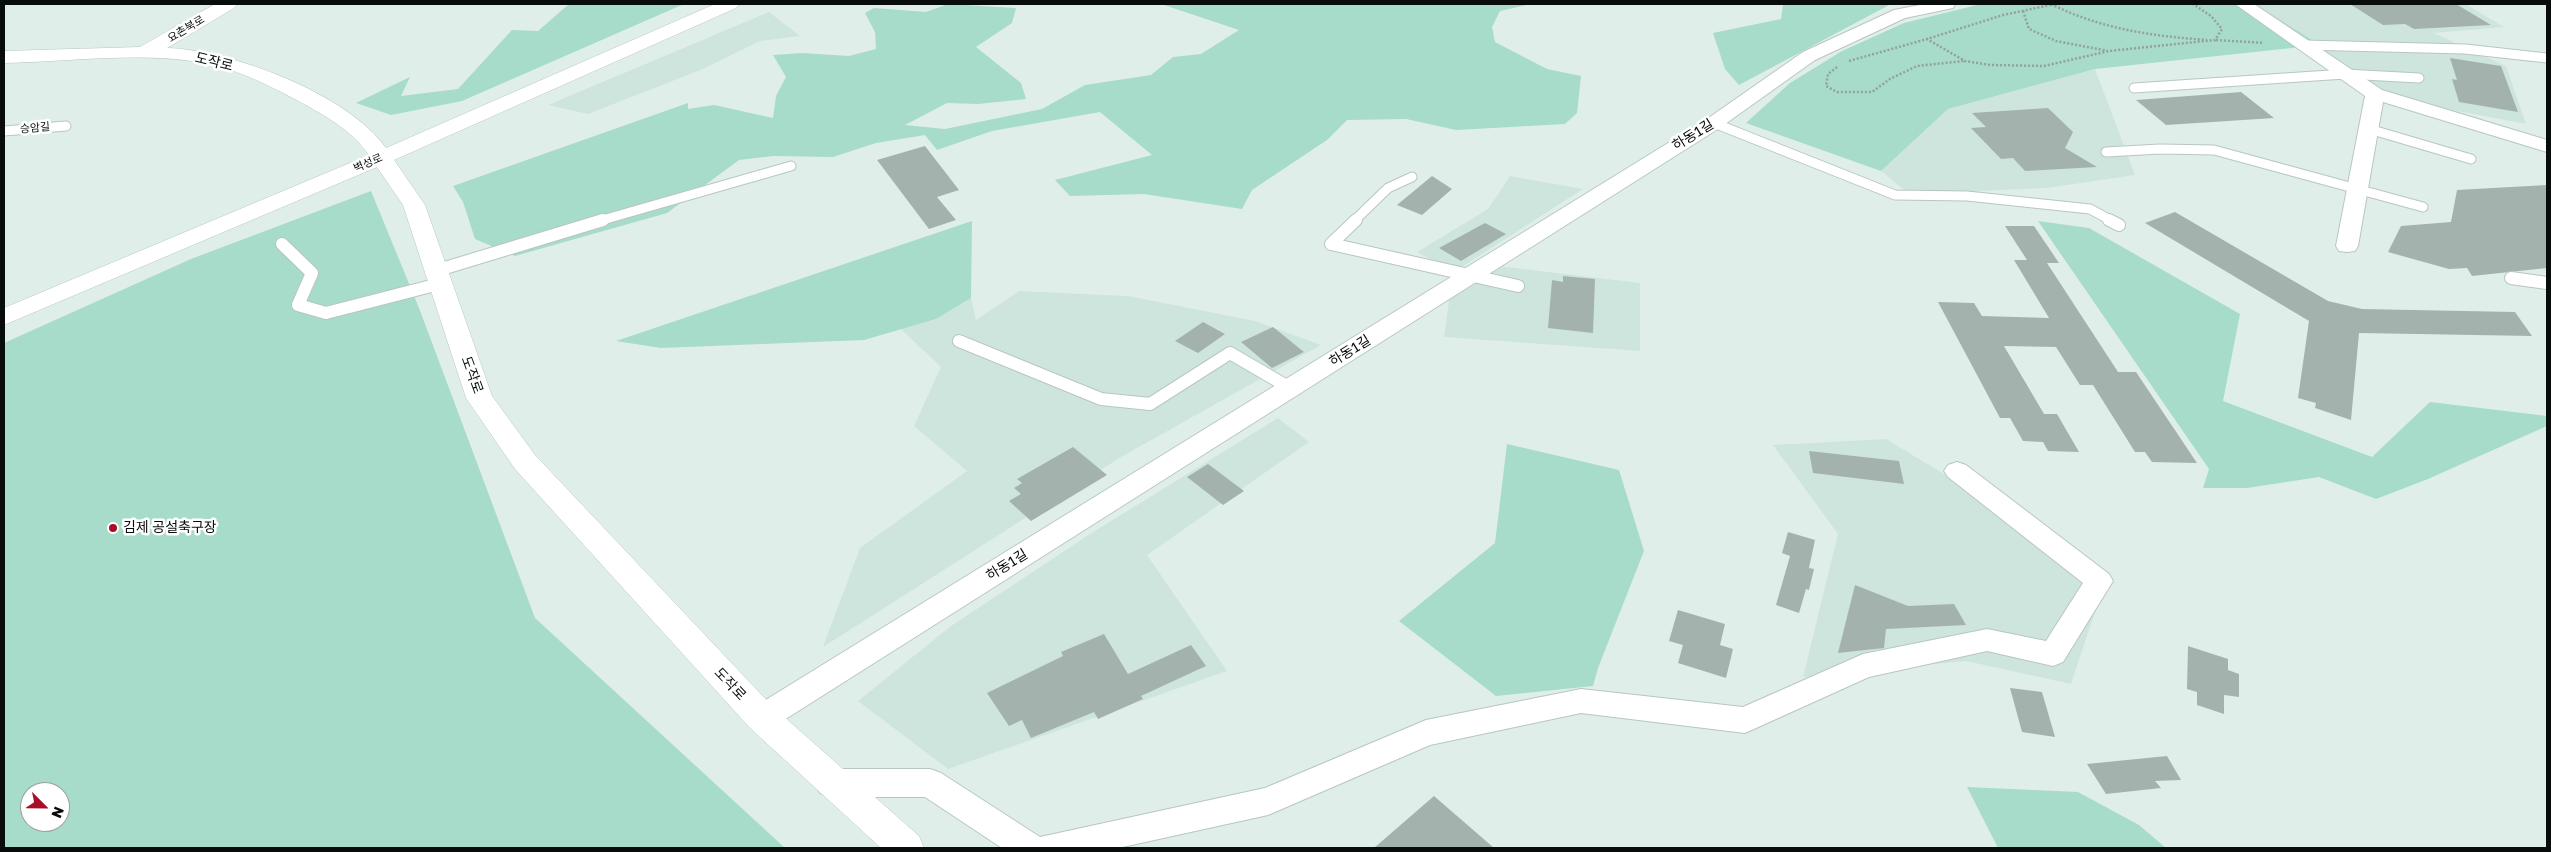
<!DOCTYPE html>
<meta charset="utf-8">
<style>
body{margin:0}
#map{position:relative;width:2551px;height:852px;overflow:hidden;background:#e0eee9;font-family:"Golos Text",sans-serif}
canvas{display:block}
.frame{position:absolute;inset:0;border:5px solid #080d0b;pointer-events:none}
.north{position:absolute;left:20px;top:782px;width:50px;height:50px;box-sizing:border-box;background:#fff;border:1px solid #9c9e9d;border-radius:50%;rotate:113deg;font-size:14px;font-weight:700;line-height:20px;text-align:center;color:#080d0b}
.north::after{content:'';display:block;margin:auto;width:18px;height:22px;background:#a70f29;clip-path:polygon(50% 0,100% 100%,50% 72%,0 100%)}
</style>
<div id="map">
<canvas width="2551" height="852"></canvas>
<div class="frame"></div>
<div class="north">N</div>
</div>
<script>
const g = document.querySelector('canvas').getContext('2d');
g.lineJoin = 'round';
function paint(path, color) { g.fillStyle = color; g.fill(path, 'evenodd'); }
function stroke(path, color, width, dash) { g.strokeStyle = color; g.lineWidth = width; g.lineCap = dash ? 'butt' : 'round'; g.setLineDash(dash || []); g.stroke(path); }
function write(font, color, halo, rows, align = 'center') {
  g.font = font + ' "Golos Text","Noto Sans KR",sans-serif'; g.lineWidth = 5; g.setLineDash([]); g.textBaseline = 'middle'; g.strokeStyle = halo; g.fillStyle = color; for (const [text, x, y, turn = 0] of rows) {
    g.save(); g.translate(x, y); g.rotate((+turn || 0) * Math.PI / 180); g.textAlign = isNaN(turn) ? turn : align; if (halo) g.strokeText(text, 0, 0); g.fillText(text, 0, 0); g.restore();
  }
}
paint(new Path2D(`
 M2252,4h213l39,23 -70,6 72,33 20,58 -106,-20 -37,-11z
 M769,12l31,24 -40,5 -57,28 -115,45 -40,-9z
 M2095,69l40,106 -88,13 -138,6 -28,-23 67,-62z
 M1510,176l73,13 -129,83 -37,-20 71,-43z
 M1498,266l142,17v68l-196,-14 6,-43z
 M1019,291l109,5 127,25 66,24 -200,112 -298,190 37,-99 107,-77 -53,-45 27,-59 -40,-38 35,-10 35,-21 5,22z
 M1278,418l31,24 -162,113 80,116 -279,98 -90,-68 93,-75 139,-92z
 M1886,439l222,134 -37,111 -105,-23 -163,16 35,-143 -65,-89z`), '#cee5dd');
paint(new Path2D(`
 M569,4h115l-222,97 -71,14 -35,-12 54,-26 -9,19 57,-7 54,-59 26,1z
 M948,4l68,4 -4,15 -36,24 45,36 5,16 -48,5 -31,-1 -42,22 40,4 97,-20 43,-24 66,-10 22,-18 28,-3 38,-24 -78,-26h370l-31,7 -8,16 3,15 52,27 34,7 -4,37 -12,11 -109,6 -50,-11 -59,1 -20,20 -75,50 -10,19 -98,-15 -74,2 -15,-16 97,-25 -52,-43 -108,19 -55,19 -12,-15 -49,8 -43,14 -60,-1 -34,4 -72,53 -152,43 -40,-17 -12,-37 -10,-16 235,-83v6l26,-4 59,13 3,-22 10,-19 -13,-22 29,-2 47,3 27,-7 -1,-17 -10,-19 9,-5 52,4z
 M1779,4h112l-152,81 -14,-16 -12,-36 68,-14 2,-14z
 M1981,4h273l66,41 -225,24 -147,40 -67,62 -135,-48 44,-40 52,-32 62,-28z
 M371,191l48,117 116,310 250,230h-781v-505l187,-84zM30,792h30v30h-30z
 M972,221l-1,77 -35,21 -72,21 -203,8 -45,-7z
 M2038,221l51,7 151,86 -17,87 149,56 58,-55 117,14v10l-119,53 -52,20 -57,-22 -72,11h-44l6,-19z
 M1507,444l112,26 25,81 -46,117 -5,18 -97,10 -97,-75 96,-78z
 M1967,787l111,5 61,33 27,23h-168z`), '#a6dcc9');
paint(new Path2D(`
 M2350,4h106l35,21 -77,4 -9,-5 -22,1z
 M2450,58l51,8 17,46 -59,-10 -7,-23 5,1z
 M2241,92l33,26 -108,7 -30,-25z
 M2048,108l25,24 -8,16 32,19 -72,4 -12,-13 -12,1 -30,-31 15,-1 -14,-14z
 M925,146l34,44 -22,7 19,23 -27,9 -52,-69z
 M1432,176l20,13 -30,26 -25,-10z
 M2547,185v83l-75,8 -5,-8 -18,1 -61,-17 13,-26 50,-4 6,-32z
 M2175,212l153,89 34,8 153,3 17,24 -173,-3 -8,87 -36,-12 1,-5 -18,-5 11,-77 -164,-98z
 M1485,223l21,11 -45,27 -22,-13z
 M2005,226h29l25,37h-12l71,109h18l61,91 -45,-1 -7,-10h-10l-42,-67h-13l-24,-38 -52,-1 40,68h13l22,38 -31,-1 -5,-9 -20,-1 -13,-23h-10l-62,-116 36,1 8,13 67,2 -35,-58h13z
 M1563,276l32,3 -2,54 -45,-5 4,-48 11,2z
 M1203,322l22,12 -27,19 -23,-12z
 M1273,327l31,25 -32,16 -31,-26z
 M1073,447l34,28 -76,46 -22,-20 12,-7 -7,-6 8,-5 -5,-4z
 M1809,451l90,10 5,23 -91,-11z
 M1208,464l36,27 -21,14 -36,-28z
 M1788,532l27,8 -6,28 5,1 -5,21 -3,-1 -7,24 -23,-8 14,-49 -8,-3z
 M1855,585l53,21 46,-2 12,21 -80,4 -2,19 -46,5z
 M1678,610l47,14 -5,21 13,4 -7,29 -48,-15 5,-18 -14,-4z
 M1104,634l24,40 63,-29 15,21 -65,30 2,3 -45,20 -4,-7 -63,26 -9,-18 -13,6 -22,-33 76,-37 -2,-4z
 M2188,646l40,13v11l11,4v23l-15,-2v19l-27,-9v-13l-10,-3z
 M2010,688l32,4 13,45 -33,-5z
 M2167,756l14,24 -26,1 6,7 -55,6 -19,-30z
 M1434,796l60,52h-120z`), '#a4b2ad');
const laneFar1 = new Path2D(`
 M2303,45l162,4 82,9
 M2134,88l211,-14 74,4
 M1714,123l181,72 72,1 123,13 22,12
 M2369,129l102,30
 M4,131l62,-5
 M2106,152l54,-3 54,1 209,57
 M599,221l192,-55
 M1354,221l34,-33 24,-11`);
const lane = new Path2D(`
 M1356,220l-25,24 187,42
 M2109,220l10,5
 M282,244l30,29 -14,32 28,8 113,-29
 M435,271l168,-51
 M2511,278l36,5
 M959,341l142,58 49,5 80,-51 60,35`);
const street = new Path2D(`
 M1925,4h30l-2,4 -48,10 -90,42 -94,67 -948,600 -11,4 -11,-4 -4,-9 4,-9 956,-590 96,-67 91,-42z
 M2235,4h19l128,86 165,50v12l-164,-50 -25,144 -3,5 -8,1 -8,-1 -3,-5 29,-150z
 M1957,462l9,3 143,109 4,7 -50,81 -10,4 -66,-15 -118,26 -124,56 -164,-20 -151,32 -162,70 -150,33h-116l-77,-51h-94l-11,-4 -5,-10 5,-10 11,-4h99l11,4 99,64 225,-49 161,-68 155,-31 162,18 120,-53 124,-25 59,12 37,-58 -135,-106 -4,-6 4,-6z`);
const secondary = new Path2D(`
 M215,4h22l-3,4 -67,40c64,2 181,46 219,100l329,-144h24l-3,4 -342,152 31,45 67,191 43,59 239,253 145,128 5,12h-43l-131,-120 -235,-259 -49,-71 -63,-193 -26,-38 -373,158v-17l365,-153c-17,-24 -40,-37 -65,-51 -28,-15 -60,-32 -91,-39 -64,-15 -144,-3 -209,-2v-12l136,-4z`);
stroke(laneFar1, '#b8c6c1', 11);
stroke(lane, '#b8c6c1', 14);
stroke(street, '#b8c6c1', 2);
stroke(secondary, '#b8c6c1', 1);
stroke(new Path2D(`
 M2051,4c50,25 101,32 156,36
 M2055,4l-52,11 -76,24 38,22 25,4 54,1 65,-15 106,-11 7,-11 -11,-13 -18,-12
 M2023,11l6,18 27,12 52,10
 M2216,40l48,3
 M1849,61l78,-22
 M1837,67l-9,7 -2,12 11,6h35l18,-13 27,-13 47,-5`), '#95a09c', 2.5, [2, 2]);
stroke(laneFar1, '#fff', 9);
stroke(lane, '#fff', 12);
paint(street, '#fff');
paint(secondary, '#fff');
for (const [x, y, r, color] of [
 [113,528,5,"#a70f29"]
]) { const dot = new Path2D(); dot.arc(x, y, r, 0, 2 * Math.PI); g.fillStyle = color; g.fill(dot); stroke(dot, '#fff', 2); }
write('11px', '#080d0b', '#fff', [
 ["요촌북로",186,29,-31],
 ["승암길",35,128,-5],
 ["벽성로",368,163,-23]
]);
write('14px', '#080d0b', '#fff', [
 ["도작로",214,62,14],
 ["하동1길",1693,135,-32],
 ["하동1길",1350,351,-32],
 ["도작로",472,375,70],
 ["하동1길",1007,565,-32],
 ["도작로",730,684,47]
]);
write('14px', '#080d0b', '#fff', [
 ["김제 공설축구장",123,528]
], 'left');
</script>
